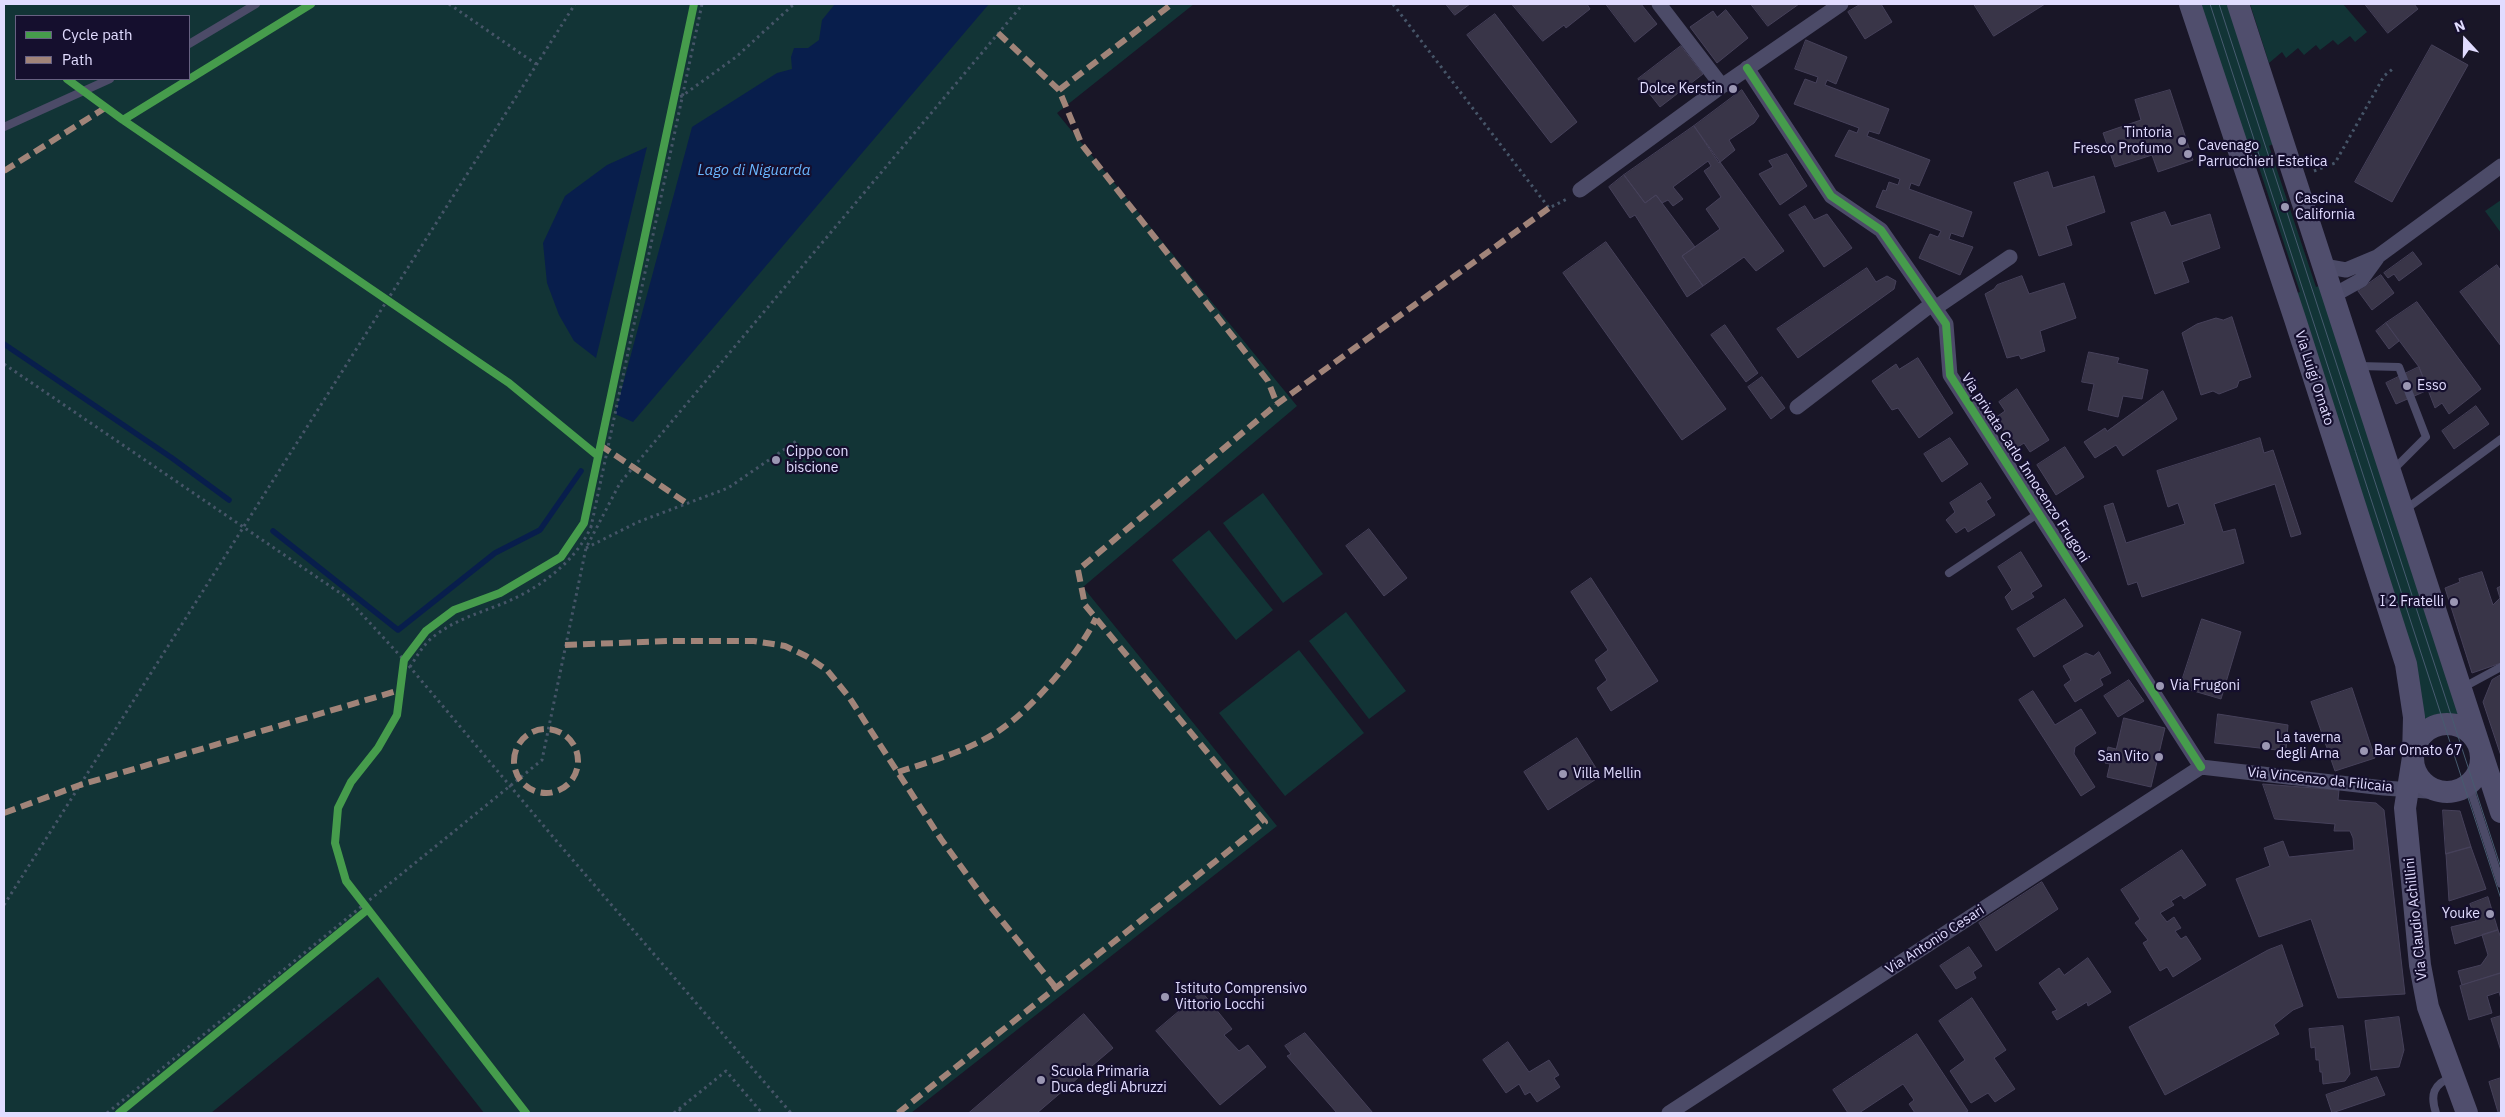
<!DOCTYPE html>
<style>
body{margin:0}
#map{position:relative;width:2505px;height:1117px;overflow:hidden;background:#191627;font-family:"IBM Plex Sans",sans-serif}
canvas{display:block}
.frame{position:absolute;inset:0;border:5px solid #e1dcff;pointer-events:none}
.legend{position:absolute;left:15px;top:15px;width:175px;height:65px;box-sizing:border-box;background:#150f2e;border:1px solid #676182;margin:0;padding:6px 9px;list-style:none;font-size:15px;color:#e1dcff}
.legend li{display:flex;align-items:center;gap:10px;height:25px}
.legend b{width:25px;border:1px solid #676182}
.north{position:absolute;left:2440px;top:15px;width:50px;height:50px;-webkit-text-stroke:4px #150f2e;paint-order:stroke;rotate:339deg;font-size:14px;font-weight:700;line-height:20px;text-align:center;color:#e1dcff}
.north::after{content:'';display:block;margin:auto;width:18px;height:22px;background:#e1dcff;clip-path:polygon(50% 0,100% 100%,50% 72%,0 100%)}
</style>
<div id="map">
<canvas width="2505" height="1117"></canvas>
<div class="frame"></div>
<ul class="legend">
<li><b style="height:6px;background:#469c4c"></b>Cycle path</li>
<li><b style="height:6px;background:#a18479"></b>Path</li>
</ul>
<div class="north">N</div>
</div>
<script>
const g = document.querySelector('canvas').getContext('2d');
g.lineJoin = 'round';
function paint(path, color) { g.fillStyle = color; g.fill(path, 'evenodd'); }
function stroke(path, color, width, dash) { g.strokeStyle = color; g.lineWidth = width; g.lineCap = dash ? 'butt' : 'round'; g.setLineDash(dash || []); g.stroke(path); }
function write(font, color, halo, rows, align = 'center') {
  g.font = font + ' "IBM Plex Sans",sans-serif'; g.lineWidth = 4.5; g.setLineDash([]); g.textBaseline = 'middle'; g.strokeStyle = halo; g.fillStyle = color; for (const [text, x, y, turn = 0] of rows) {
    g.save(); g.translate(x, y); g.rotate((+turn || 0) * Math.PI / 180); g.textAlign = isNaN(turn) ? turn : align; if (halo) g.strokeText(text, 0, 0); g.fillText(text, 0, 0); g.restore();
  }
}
paint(new Path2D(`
 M4,4h1190l-137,109 240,293 -214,181 194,239 -366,287h-427l-106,-136 -167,136h-207zM16,16h173v63h-173z
 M2198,4h32l45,139 -6,3 47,141 6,-2 138,430 -2,2 -29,1 -7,4 -128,-428 6,-2 -1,-3 -45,-137 -7,2z
 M2250,4h93l24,28 -12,10 -5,-6 -12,9 -5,-5 -13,10 -4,-5 -12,10 -6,-7 -12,10 -4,-6 -13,11z
 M2501,200v33l-16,-22z
 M1263,493l60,81 -40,29 -60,-80z
 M1209,530l64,80 -37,30 -64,-80z
 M1346,612l60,79 -37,28 -60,-78z
 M1299,650l65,83 -79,63 -66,-83z`), '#123436');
paint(new Path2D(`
 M835,4h154l-356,418 -18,-8 77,-287 85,-54 15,-4 -1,-12 3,-9h14l11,-8 3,-20z
 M647,147l-51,211 -22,-17 -15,-26 -12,-32 -4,-40 22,-47 42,-31z`), '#081e4c');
stroke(new Path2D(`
 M4,344l168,114 57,42
 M273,531l125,99 97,-77 45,-23 41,-59`), '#081e4c', 5.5);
const building = new Path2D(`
 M1446,4h24l-15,11z
 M1512,4h75l3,5 -24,19 -2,-3 -21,16z
 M1606,4h35l16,20 -22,18z
 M1751,4h48l-31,22z
 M1861,4h20l11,18 -27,17 -17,-27z
 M1974,4h71l-51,32z
 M2365,4h49l4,5 -30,24z
 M1726,10l22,28 -31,25 -27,-36 23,-16 4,6z
 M1495,14l82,108 -26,21 -84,-108z
 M1806,40l41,17 -11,27 -9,-4 -2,5 64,24 -10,25 -10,-3 -2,5 63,24 -11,26 -8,-3 -2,6 63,23 -9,25 -12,-4 -2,6 24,8 -13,28 -41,-17 11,-24 8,3 3,-6 -65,-24 7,-17 3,1 3,-9 9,3 2,-6 -65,-23 14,-26 8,3 2,-5 -65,-24 11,-25 11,4 2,-6 -23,-8z
 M2432,45l36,20 -76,137 -37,-20z
 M1681,46l22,28 -43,33 -22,-28z
 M1742,90l17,26 -5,7 -25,17 6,10 -16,13 -25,-37z
 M2170,90l23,70 -35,12 -6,-17 -37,12 -12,-34 38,-13 -6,-20z
 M1694,126l90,125 -28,20 -12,-14 -41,29 -21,-30 38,-27 -14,-20 15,-12 -17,-26 7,-5 -3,-5 -35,26 10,12 -10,7 -5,-6 -6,3 -6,-8 -11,8 -21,-28z
 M1787,154l20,32 -27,19 -21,-31 14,-7 -4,-6z
 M2048,172l5,16 41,-12 11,36 -39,14 6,19 -33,11 -25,-73z
 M1624,175l21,28 11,-8 39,52 -13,9 21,30 -16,11 -52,-82 -5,3 -21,-31z
 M1805,206l9,14 13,-6 25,34 -28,19 -35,-52z
 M2165,212l6,14 39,-12 10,34 -38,14 7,20 -34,12 -24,-71z
 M1606,242l120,167 -44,31 -119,-167z
 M2413,252l9,12 -23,17 -5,-7 -6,4 -4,-5z
 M2497,265l4,6v75l-41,-54z
 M1867,268l9,14 11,-6 9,5 -2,8 -96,69 -21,-29z
 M2381,275l13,18 -22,17 -14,-19z
 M2022,276l7,18 35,-11 12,35 -36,13 5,20 -24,8 -2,-4 -12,3 -22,-64 9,-5 3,-4z
 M2417,302l64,87 -32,25 -7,-11 -7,5 -16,-41 -33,-44z
 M2232,317l19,60 -12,4 -2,6 -18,7 -6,-3 -12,4 -19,-62 15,-9 19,-6 7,2z
 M2386,323l13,18 -10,8 -13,-18z
 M1725,325l33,48 -12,9 -35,-47z
 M2089,352l30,6 -2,5 31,7 -6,29 -19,-3 -5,21 -30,-7 6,-26 -12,-2z
 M1918,358l35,55 -34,25 -21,-30 -6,2 -20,-29 24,-17 3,5z
 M2419,367l9,23 -32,14 -10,-21z
 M1762,377l23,31 -14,11 -23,-32z
 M2017,389l32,51 -19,12 -6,-9 -9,6 -20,-31 10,-7 -6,-9z
 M2163,391l14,28 -54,37 -7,-11 -21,13 -11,-16 21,-14 2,3z
 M2476,406l13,18 -35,25 -12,-18z
 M1950,438l18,26 -26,18 -18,-28z
 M2260,438l4,15 9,-3 28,84 -10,3 -16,-53 -61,20 9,28 12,-3 9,34 -102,34 -5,-15 -9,3 -24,-79 9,-3 13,40 59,-19 -7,-21 -10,4 -11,-36z
 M2065,447l19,30 -28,18 -19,-30z
 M1981,483l10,15 -5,3 9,14 -27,17 -3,-5 -9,6 -10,-13 9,-8 -5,-9z
 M1369,529l38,49 -23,18 -38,-50z
 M2021,552l21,34 -11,7 3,4 -22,13 -7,-13 7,-7 -14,-23z
 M2482,572l11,33 7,-7 -3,-10 4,-2v77l-29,10 -27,-85 15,-6 -1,-3z
 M1591,578l67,103 -47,30 -14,-23 10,-8 -12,-20 13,-10 -37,-58z
 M2065,599l18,27 -49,31 -17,-28z
 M2202,619l39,13 -20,67 -41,-12z
 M2099,652l12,21 -11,6 3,6 -28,17 -11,-17 7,-5 -8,-14 23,-13 7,3z
 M2501,675v81l-18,-54 9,-22z
 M2129,680l15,21 -26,16 -14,-21z
 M2352,688l23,70 -40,13 -24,-69z
 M2033,691l22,34 26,-16 15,24 -21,14 -1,7 21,33 -14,9 -62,-96z
 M2218,714l70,11 -2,26 -71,-8z
 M2124,718l41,10 -14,59 -44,-10 3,-13 -5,-1 3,-16 8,2z
 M1577,738l24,38 -53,34 -24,-38z
 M2263,784l76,6 -1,10 38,3 8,7 21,184 -67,4 -27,-79 -52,18 -23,-58 34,-13 -6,-18 19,-7 6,16 65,-7 -1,-12 -3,-7h-16l1,-7 -60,-5z
 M2443,810l17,1 11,36 -25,7z
 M2471,847l15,42 -37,12 -3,-47z
 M2182,850l24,35 -22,14 -3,-4 -10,6 3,4 -14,8 7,9 7,-5 7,11 -6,3 6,8 5,-3 15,23 -28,18 -6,-10 -7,4 -17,-28 5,-3 -13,-17 5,-4 -19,-29z
 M2042,882l16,27 -62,42 -17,-28z
 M2488,897l10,33 -43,14 -4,-17 25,-6 -6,-17z
 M2498,930l3,8v35l-39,12 -4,-14 23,-6 7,-10 -6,-20z
 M2282,945l21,61 -10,4 -19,15 5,9 -114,61 -36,-68 139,-77z
 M1969,947l13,19 -9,6 3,6 -20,11 -16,-23z
 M2088,958l23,34 -23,14 -1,-4 -30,18 -5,-8 5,-2 -18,-27 20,-15 5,7z
 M2501,973v26l-2,-7 -12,4 5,17 -23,7 -9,-34z
 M1202,992l30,37 -8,6 15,16 9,-6 18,22 -46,38 -64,-74z
 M1972,998l34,52 -12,8 21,31 -20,13 -7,-9 -17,10 -21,-32 15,-11 -26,-39z
 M1084,1014l29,34 -76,65h-68z
 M2501,1016v35l-10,-32z
 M2399,1017l5,33 -5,17 -28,3 -6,-49z
 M2343,1026l7,48 -5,7 -22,3 -1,-12h-2l-1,-12h-3l-1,-13 -4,1 -2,-19z
 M1305,1033l68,80h-36l-50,-57 4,-2 -6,-8z
 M1917,1034l51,77 -4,2h-49l-6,-9 5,-4 -11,-16 -44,29h-11l-15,-23z
 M1508,1042l21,30 20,-12 10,15 -5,3 6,9 -23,15 -7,-10 -5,3 -6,-11 -13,9 -23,-33z
 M2377,1077l8,18 -53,18 -6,-18z
 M2501,1078v33l-3,1 -9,-30z`);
paint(building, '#393548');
stroke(building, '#46415a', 1);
stroke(new Path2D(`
 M449,4l87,60
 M1393,4l156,204 18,-9
 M674,99l8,-3 54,-39 58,-53
 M2314,171l21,-8 49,-87 11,-9
 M4,364l342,233 58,63 155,184 232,269
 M584,523l8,4
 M586,548l52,-26 90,-34 70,-48
 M410,667c7,-11 13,-22 23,-30 20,-16 43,-23 66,-32 37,-14 76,-42 92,-78l111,-523
 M4,905l571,-901
 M679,1109l4,4
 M107,1113l435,-353 44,-212 34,-65 403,-479
 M674,1113l52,-42 36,42`), '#465568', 3, [2.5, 4]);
stroke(new Path2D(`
 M189,44l67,-40
 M4,127l106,-48
 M2359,366l40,1 27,70 -32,32
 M2406,509l95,-70
 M1949,573l90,-60
 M2464,687l37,-20
 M2469,785l32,99
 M2436,1113c-6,-18 -3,-29 16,-36`), '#4c4b68', 8);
stroke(new Path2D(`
 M1659,4l63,82
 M1747,68l84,128 50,34 65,94 4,51 251,392
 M1580,190l142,-104 119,-82
 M2324,266l22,4 31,-13 124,-91
 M2334,295l27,-15 16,-22
 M1935,308l75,-51
 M1797,407l135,-103
 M2201,767l183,21 56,4
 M1669,1113l532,-346`), '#4c4b68', 15);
stroke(new Path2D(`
 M2190,4l105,315 111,345 8,53 -1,40 -8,51 15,157 8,42 39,106
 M2238,4l263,808
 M2413 758a34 34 0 1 1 68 0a34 34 0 1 1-68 0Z`), '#504e6d', 22);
stroke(new Path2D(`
 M2210,4l291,895
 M2219,4l282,864`), '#475b70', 1);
stroke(new Path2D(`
 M998,33l61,57 23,55 186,236 9,23
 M1059,90l113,-86
 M4,171l101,-63
 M600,445l88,59
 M565,645l103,-4h86l31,5 21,10 21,14 22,27 92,142 45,62 70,87
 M514 761a32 32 0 1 1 64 0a32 32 0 1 1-64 0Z
 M898,772c34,-11 72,-22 102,-42 33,-22 79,-76 96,-112
 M4,813l76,-28 320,-95
 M898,1113l367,-291 -180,-217 -7,-35 199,-166 272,-196`), '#a18479', 6, [12, 6]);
stroke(new Path2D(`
 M1747,68l84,128 50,34 65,94 4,51 251,392
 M67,79l56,41 386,263 89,73
 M123,120l188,-116
 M119,1113l248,-203
 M526,1113l-180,-232 -11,-38 3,-35 13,-26 27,-34 19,-33 7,-55 22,-29 28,-21 46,-17 61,-36 23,-34 110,-519`), '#469c4c', 8);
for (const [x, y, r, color] of [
 [1733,89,5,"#9b97b3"],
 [2182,141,5,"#9b97b3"],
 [2188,154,5,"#9b97b3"],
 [2285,207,5,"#9b97b3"],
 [2407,386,5,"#9b97b3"],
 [776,460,5,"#9b97b3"],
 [2454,602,5,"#9b97b3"],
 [2160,686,5,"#9b97b3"],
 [2266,746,5,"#9b97b3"],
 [2364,751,5,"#9b97b3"],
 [2159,757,5,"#9b97b3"],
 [1563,774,5,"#9b97b3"],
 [2490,914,5,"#9b97b3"],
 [1165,997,5,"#9b97b3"],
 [1041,1080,5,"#9b97b3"]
]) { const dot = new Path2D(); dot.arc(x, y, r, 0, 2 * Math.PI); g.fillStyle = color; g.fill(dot); stroke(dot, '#150f2e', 2); }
write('14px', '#e1dcff', '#150f2e', [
 ["Dolce Kerstin",1723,89,"right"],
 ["Tintoria",2172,133,"right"],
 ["Fresco Profumo",2172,149,"right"],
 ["Cavenago",2198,146],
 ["Parrucchieri Estetica",2198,162],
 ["Cascina",2295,199],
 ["California",2295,215],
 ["Esso",2417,386],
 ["Cippo con",786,452],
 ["biscione",786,468],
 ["I 2 Fratelli",2444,602,"right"],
 ["Via Frugoni",2170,686],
 ["La taverna",2276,738],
 ["degli Arna",2276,754],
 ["Bar Ornato 67",2374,751],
 ["San Vito",2149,757,"right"],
 ["Villa Mellin",1573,774],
 ["Youke",2480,914,"right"],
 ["Istituto Comprensivo",1175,989],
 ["Vittorio Locchi",1175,1005],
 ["Scuola Primaria",1051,1072],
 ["Duca degli Abruzzi",1051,1088]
], 'left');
write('14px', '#e1dcff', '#150f2e', [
 ["Via Luigi Ornato",2314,378,72],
 ["Via privata Carlo Innocenzo Frugoni",2025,468,57],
 ["Via Vincenzo da Filicaia",2320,780,6],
 ["Via Claudio Achillini",2416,919,-96],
 ["Via Antonio Cesari",1935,940,-33]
]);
write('italic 15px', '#6ab7ff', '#150f2e', [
 ["Lago di Niguarda",754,171]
]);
</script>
